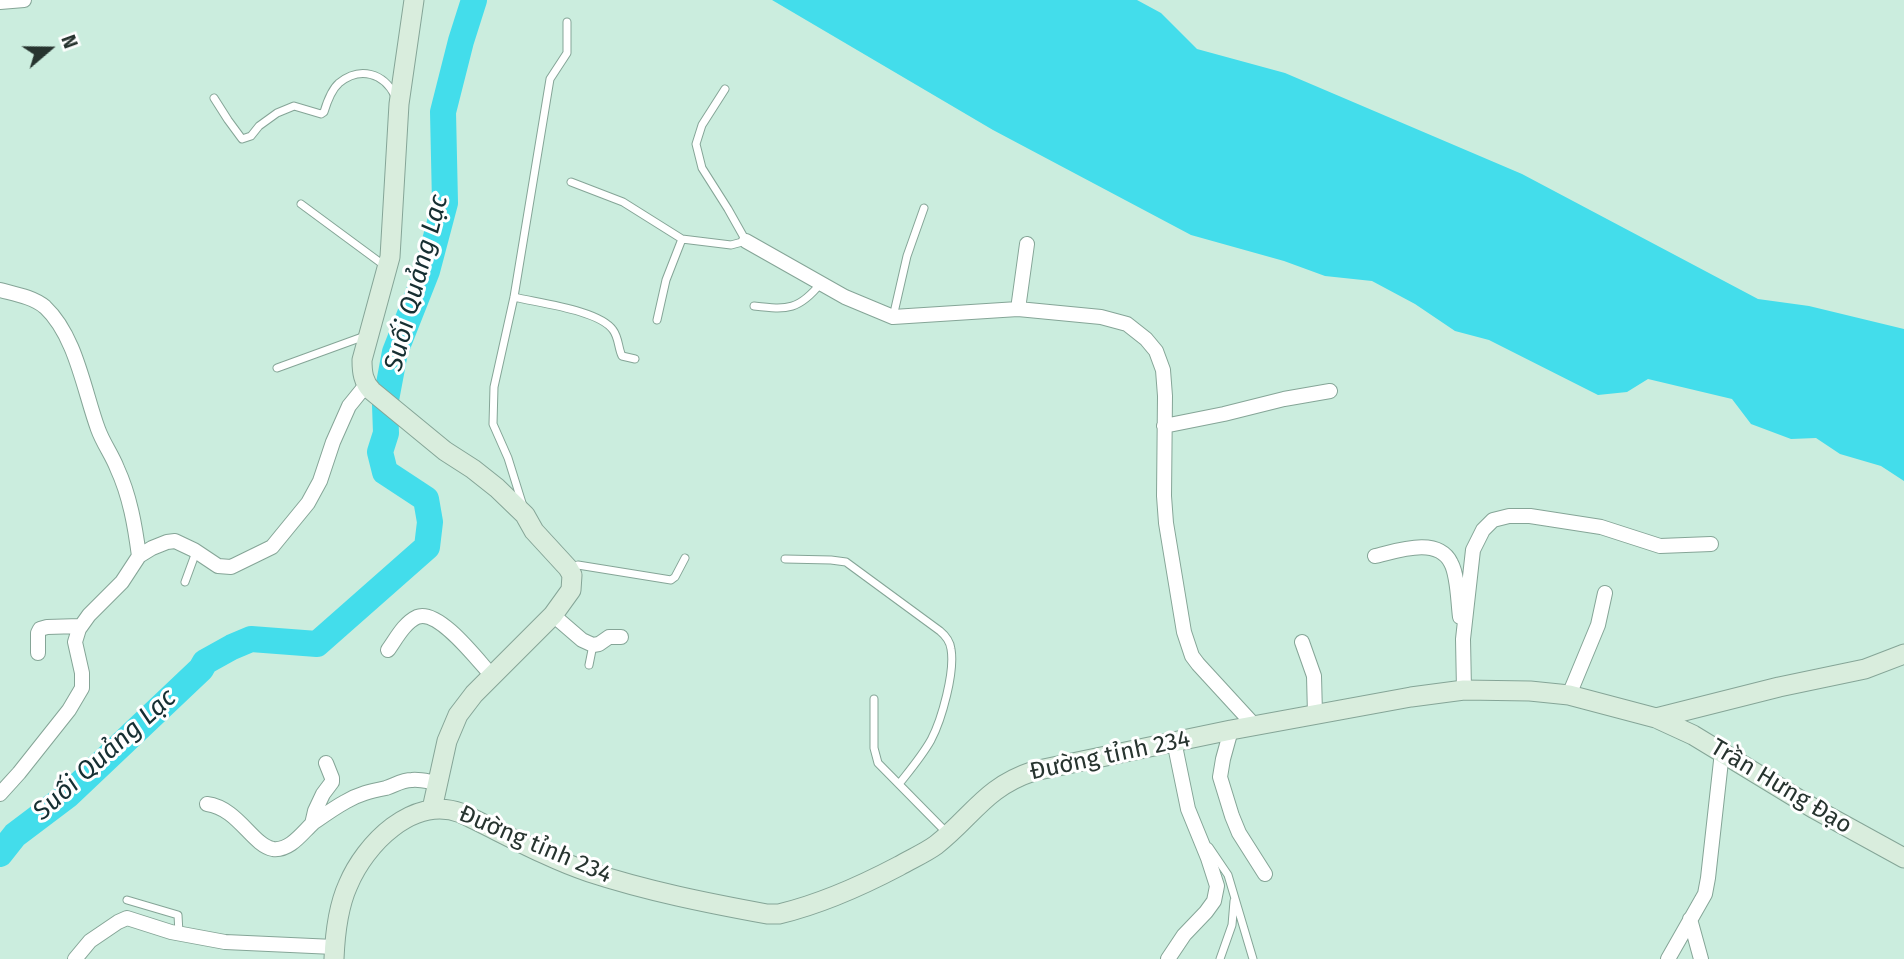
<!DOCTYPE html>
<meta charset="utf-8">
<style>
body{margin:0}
#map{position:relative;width:1904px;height:959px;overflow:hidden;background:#cbedde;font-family:"Fira Sans",sans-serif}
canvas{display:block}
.north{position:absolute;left:14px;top:14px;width:70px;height:70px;-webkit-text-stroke:5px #fff;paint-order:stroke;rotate:70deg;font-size:19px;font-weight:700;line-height:28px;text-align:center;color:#27342f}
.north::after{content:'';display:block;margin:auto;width:24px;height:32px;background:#27342f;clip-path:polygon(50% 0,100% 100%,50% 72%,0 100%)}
</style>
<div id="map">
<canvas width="1904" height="959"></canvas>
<div class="north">N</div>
</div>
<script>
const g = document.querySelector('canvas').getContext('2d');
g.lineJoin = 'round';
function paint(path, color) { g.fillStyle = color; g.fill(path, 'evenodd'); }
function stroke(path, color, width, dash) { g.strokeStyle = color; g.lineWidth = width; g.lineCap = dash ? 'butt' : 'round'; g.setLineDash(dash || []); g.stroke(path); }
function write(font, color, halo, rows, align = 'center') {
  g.font = font + ' "Fira Sans",sans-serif'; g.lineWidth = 6; g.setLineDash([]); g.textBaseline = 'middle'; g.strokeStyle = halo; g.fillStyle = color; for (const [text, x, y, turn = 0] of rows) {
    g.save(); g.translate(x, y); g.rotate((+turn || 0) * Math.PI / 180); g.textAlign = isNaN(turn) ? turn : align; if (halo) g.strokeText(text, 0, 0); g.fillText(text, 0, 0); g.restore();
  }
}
paint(new Path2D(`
 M772,0h365l24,13 36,36 88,24 237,101 236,125 51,7 95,23v152l-23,-15 -41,-12 -24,-16 -25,1 -40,-15 -19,-25 -84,-20 -21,13 -29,3 -109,-55 -34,-9 -40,-27 -43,-23 -47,-5 -41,-15 -93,-26 -198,-105z`), '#43ddeb');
stroke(new Path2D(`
 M0,854l15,-19 53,-40 133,-126 4,-7 27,-15 19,-8 66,5 110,-97 3,-25 -4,-23 -41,-27 -5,-20 6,-19 -1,-28 10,-53 32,-81 18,-68 -2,-91 18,-71 13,-41`), '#43ddeb', 26);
const lane = new Path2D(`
 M214,98l14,22 14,19 9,-3 8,-10 18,-13 17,-7 27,8 3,-2c3,-10 7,-22 15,-29 21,-17 45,-10 56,13
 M571,182l52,20 59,37
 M301,204l84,62
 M514,297c24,6 85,13 99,33 6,8 5,18 9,26l13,3
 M754,306c34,4 45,4 67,-23
 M893,317l14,-61 17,-48
 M657,320l9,-40 16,-41 49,6 15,-4 -18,-32 -26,-41 -6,-24 6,-19 23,-36
 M277,368l88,-32
 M523,506l-15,-48 -15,-34 1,-37 20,-90 36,-218 17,-26v-31
 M785,559l46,1 15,2 94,69c6,5 10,10 11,18 4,23 -9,70 -20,91 -9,16 -21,30 -32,44
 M570,567l8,-2 93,15 4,-3 10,-19
 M185,582l11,-30
 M589,665l4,-20
 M874,699v49l4,15 70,71
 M1209,847l19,28 25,84
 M127,900l51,15 1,18
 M1220,959l12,-34 2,-24`);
const street = new Path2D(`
 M0,2l24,-2
 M746,241l99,56 48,20 125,-8 83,8 26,7 19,15 10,12 7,19 2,26 -1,100 2,27 18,109 8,24 6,8 56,61
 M0,290c15,4 33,7 45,17 31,29 39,84 53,122 5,14 14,26 19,39 13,28 18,58 22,88l-17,26 -33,33 -10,14 -4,13 7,31v15l-13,22 -50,63 -19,21
 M1018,309l9,-65
 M1164,426l60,-12 60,-15 46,-8
 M139,556l13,-8 15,-6 8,-1 19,9 24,16 13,1 41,-20 36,-44 12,-22 13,-39 16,-36 17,-21
 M1375,556c22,-5 63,-20 76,7 7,13 7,39 9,54
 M553,615l29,25 11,5 6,-1 10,-7h12
 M1302,642l12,34 1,38
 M388,650c8,-11 16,-27 29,-33 22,-9 62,45 76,60
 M38,653v-20l2,-4 7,-2 33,-1
 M1464,690l-1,-51 10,-89 10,-20 10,-10 16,-4h21l71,11 59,19 51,-2
 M1569,695l29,-70 7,-32
 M1231,730l-8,29 -3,18 12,39 7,17 26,41
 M207,804c31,4 45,41 66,45 17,2 29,-16 40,-26 10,-7 21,-15 32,-21 13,-8 26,-11 41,-14 9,-3 16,-8 26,-8 8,-1 18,2 27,3
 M312,824l3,-13 8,-17 9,-12v-4l-6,-15
 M1690,919l11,40
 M75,959l15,-18 28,-19 9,-4 44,14 54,10 109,5
 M1168,959l16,-24 22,-23 8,-11 3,-15 -9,-28 -20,-49 -14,-68
 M1668,959l37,-65 3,-16 14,-126`);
const secondary = new Path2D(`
 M414,0l-15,104 -9,153 -28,103c0,12 1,22 10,31l73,60 28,18 24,19 28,27 9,16 34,37 4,7 -1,15 -18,25 -79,79 -16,21 -11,26 -15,68
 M1656,718l123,-31 86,-18 39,-15
 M334,959c1,-25 4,-52 14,-74 17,-41 65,-90 113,-72 40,19 86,45 128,59 58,19 118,31 178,42h12c42,-10 82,-28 120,-48 12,-7 26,-13 37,-21 37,-29 49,-58 98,-74l197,-41 180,-33 53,-7 66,1 39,4 87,23 37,17 120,73 91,50`);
stroke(lane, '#85a597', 9);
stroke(street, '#85a597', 16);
stroke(secondary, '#85a597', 21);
stroke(lane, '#fff', 7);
stroke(street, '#fff', 14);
stroke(secondary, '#d9eddd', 19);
write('24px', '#27342f', '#fff', [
 ["Đường tỉnh 234",1110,756,-12],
 ["Trần Hưng Đạo",1781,787,31],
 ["Đường tỉnh 234",535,845,23]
]);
write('italic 26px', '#162f32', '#fff', [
 ["Suối Quảng Lạc",417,283,-75],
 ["Suối Quảng Lạc",105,755,-42]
]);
</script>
